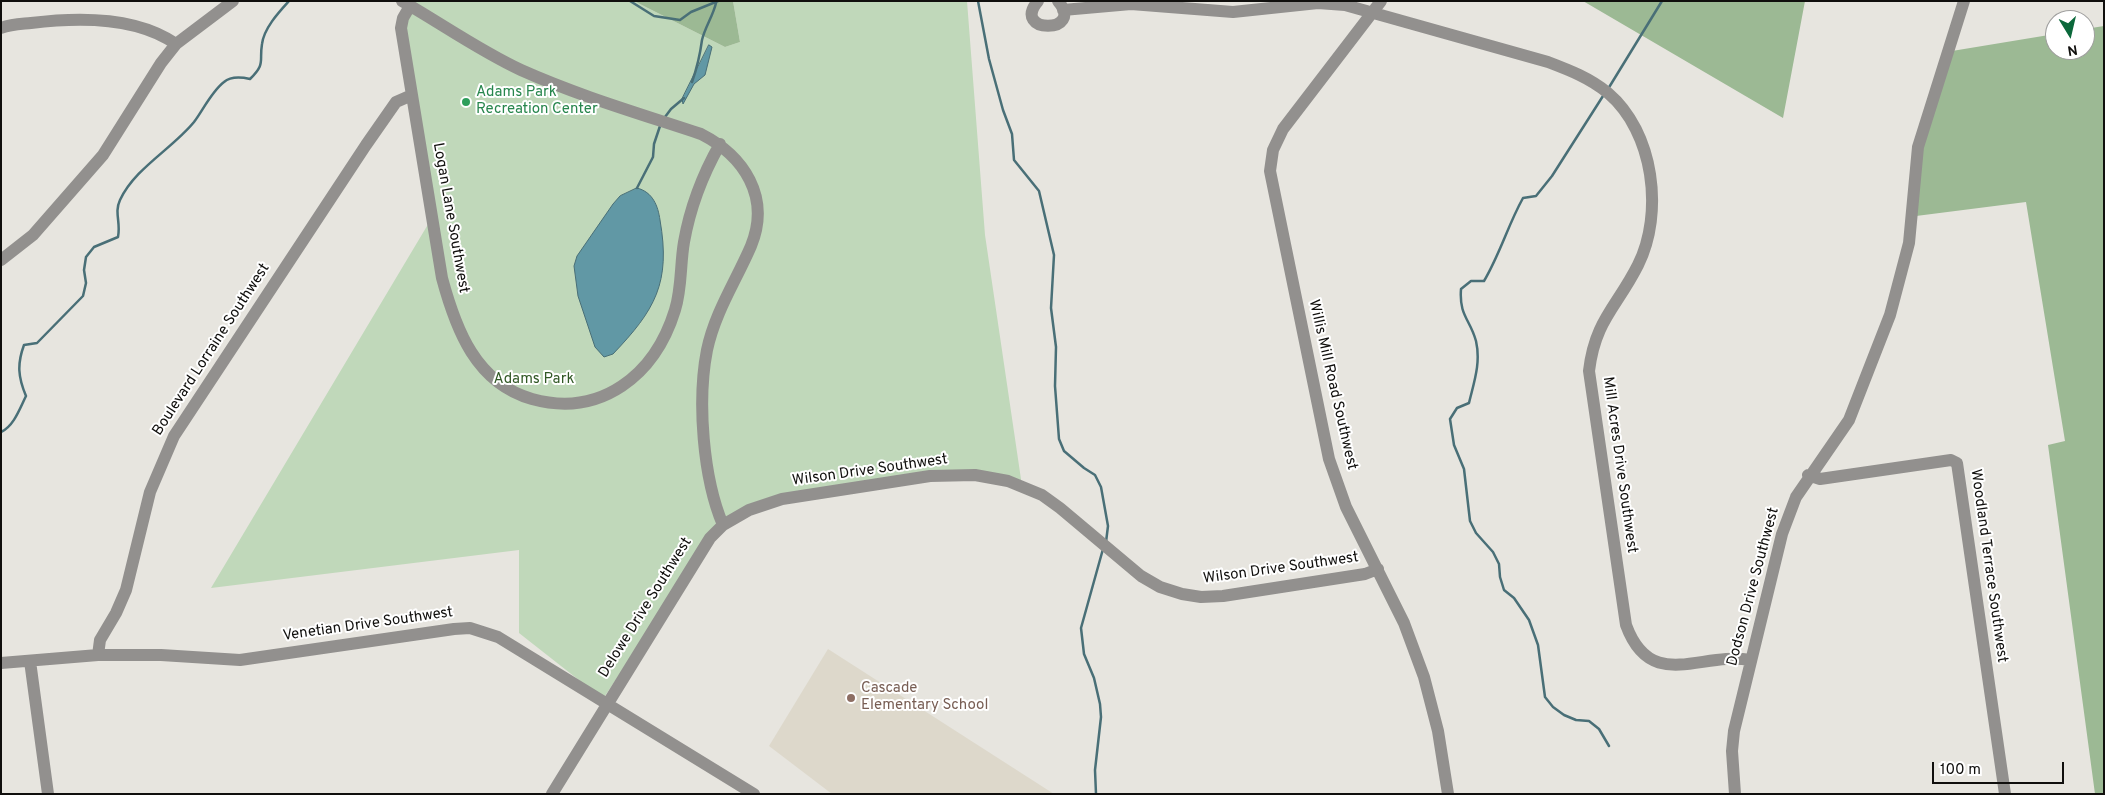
<!DOCTYPE html>
<style>
body{margin:0}
#map{position:relative;width:2105px;height:795px;overflow:hidden;background:#e7e5df;font-family:Overpass,sans-serif}
canvas{display:block}
.frame{position:absolute;inset:0;border:2px solid #100f0d;pointer-events:none}
.north{position:absolute;left:2045px;top:10px;width:50px;height:50px;box-sizing:border-box;background:#fff;border:1px solid #9f9f9e;border-radius:50%;rotate:171deg;font-size:14px;font-weight:700;line-height:20px;text-align:center;color:#100f0d}
.north::after{content:'';display:block;margin:auto;width:18px;height:22px;background:#0b683b;clip-path:polygon(50% 0,100% 100%,50% 72%,0 100%)}
.scale{position:absolute;left:1932px;top:762px;width:132px;height:22px;box-sizing:border-box;border:2px solid #100f0d;border-top:0;padding-left:6px;font-size:15px;line-height:18px;white-space:nowrap;color:#100f0d;-webkit-text-stroke:4px #fff;paint-order:stroke}
</style>
<div id="map">
<canvas width="2105" height="795"></canvas>
<div class="frame"></div>
<div class="north">N</div>
<div class="scale">100 m</div>
</div>
<script>
const g = document.querySelector('canvas').getContext('2d');
g.lineJoin = 'round';
function paint(path, color) { g.fillStyle = color; g.fill(path, 'evenodd'); }
function stroke(path, color, width, dash) { g.strokeStyle = color; g.lineWidth = width; g.lineCap = dash ? 'butt' : 'round'; g.setLineDash(dash || []); g.stroke(path); }
function write(font, color, halo, rows, align = 'center') {
  g.font = font + ' Overpass,sans-serif'; g.lineWidth = 4; g.setLineDash([]); g.textBaseline = 'middle'; g.strokeStyle = halo; g.fillStyle = color; for (const [text, x, y, turn = 0] of rows) {
    g.save(); g.translate(x, y); g.rotate((+turn || 0) * Math.PI / 180); g.textAlign = isNaN(turn) ? turn : align; if (halo) g.strokeText(text, 0, 0); g.fillText(text, 0, 0); g.restore();
  }
}
paint(new Path2D(`
 M828,649l226,145h-222l-63,-48z`), '#ddd8cb');
paint(new Path2D(`
 M398,1h236l91,46 15,-5 -7,-41h234l18,234 37,251 -38,-15 -230,38 -36,16 -115,174 -84,-66v-83l-308,38 219,-367 -27,-187 4,-27z`), '#c0d8ba');
paint(new Path2D(`
 M634,1h99l7,41 -15,5z
 M1583,1h222l-22,117z
 M2104,26v768h-9l-47,-349 17,-4 -39,-239 -110,14 6,-83 30,-82 103,-17v16h30v-21z`), '#9cb994');
const water = new Path2D(`
 M709,45l3,2 -7,28 -11,9 -11,20 -1,-5z
 M637,188c16,4 21,18 23,32 11,63 -5,90 -47,134l-9,3 -9,-10 -17,-51 -4,-30 3,-10 36,-52 7,-8z`);
paint(water, '#6198a5');
stroke(water, '#496f77', 1);
stroke(new Path2D(`
 M630,1l24,15 26,4 11,-8 27,-11
 M978,1l11,58 14,51 9,24 2,26 25,31 15,64 -3,53 5,39 -1,39 4,53 5,12 20,17 11,7 6,12 7,39 -2,16
 M692,82c5,-14 8,-27 10,-42 3,-13 11,-24 14,-37
 M1608,89l54,-88
 M1603,96l-51,80 -16,20 -13,2c-15,27 -23,56 -39,83h-13l-10,8c-2,27 9,30 15,52 5,22 -2,41 -7,62l-12,5 -7,11 4,26 10,24 6,52 6,12 17,19 6,12 1,13 4,13 10,8 15,22 9,25 7,52 8,10 11,8 12,5 13,1 10,8 10,17
 M665,117l6,-8 13,-11
 M637,188l16,-31 1,-13 6,-18
 M1,432c13,-6 19,-24 25,-36 -8,-19 -9,-32 -2,-51l13,-2 46,-47 3,-13 -2,-13 2,-13 8,-10 24,-10c3,-15 -4,-24 2,-37 15,-32 52,-51 74,-78 9,-12 18,-31 30,-40 7,-6 17,-5 26,-3 16,-16 9,-17 12,-35 2,-16 17,-32 27,-43
 M1096,794l-1,-24 6,-53 -1,-13 -6,-26 -10,-24 -3,-26 22,-79`), '#496f77', 2.5);
stroke(new Path2D(`
 M402,1c40,23 78,50 119,69 58,26 120,44 180,64 43,22 70,63 50,112 -15,35 -36,66 -44,104 -10,51 -4,128 16,175
 M1038,1c-28,33 48,33 20,0
 M1381,1l-98,128 -10,21 -3,21 59,288 17,48 58,116 20,54 14,54 10,63
 M410,6l-7,12 -2,10 41,250c14,52 34,105 90,121 69,19 123,-24 143,-89 7,-22 5,-45 9,-68 6,-34 19,-68 36,-98
 M1063,10l68,-6 102,8 85,-9 27,2 203,57c21,8 42,16 60,31 46,39 56,120 30,172 -21,42 -43,55 -49,106l37,254c25,68 75,26 124,35
 M1,28c10,-4 21,-4 30,-5 47,-6 105,-7 145,21
 M1,260l32,-25 70,-80 58,-92 15,-19 57,-43
 M1808,475l12,4 131,-19 6,3 48,331
 M98,655l2,-15 16,-27 10,-23 24,-98 24,-56 192,-291 30,-43 16,-7
 M30,661l18,133
 M1,663l97,-8h63l79,5 214,-31 16,-1 28,9 256,157
 M552,794l158,-256 13,-13 26,-15 33,-11 148,-23 45,-1 33,6 34,14 18,13 81,68 19,11 22,7 19,3 22,-1 142,-22 13,-5
 M1735,794l-3,-43 2,-20 48,-197 14,-37 53,-77 41,-105 19,-72 9,-96 46,-146`), '#92908e', 12);
for (const [x, y, r, color] of [
 [466,102,5,"#2e9e5b"],
 [851,698,5,"#8d6e63"]
]) { const dot = new Path2D(); dot.arc(x, y, r, 0, 2 * Math.PI); g.fillStyle = color; g.fill(dot); stroke(dot, '#fff', 2); }
write('15px', '#27864d', '#fff', [
 ["Adams Park",476,93],
 ["Recreation Center",476,110]
], 'left');
write('15px', '#100f0d', '#fff', [
 ["Logan Lane Southwest",450,218,80],
 ["Boulevard Lorraine Southwest",212,350,-57],
 ["Willis Mill Road Southwest",1332,385,77],
 ["Mill Acres Drive Southwest",1619,465,82],
 ["Wilson Drive Southwest",870,471,-8],
 ["Woodland Terrace Southwest",1988,566,82],
 ["Wilson Drive Southwest",1281,569,-8],
 ["Dodson Drive Southwest",1754,587,-75],
 ["Delowe Drive Southwest",646,608,-58],
 ["Venetian Drive Southwest",368,625,-8]
]);
write('15px', '#315825', '#fff', [
 ["Adams Park",534,380]
]);
write('15px', '#785e54', '#fff', [
 ["Cascade",861,689],
 ["Elementary School",861,706]
], 'left');
</script>
